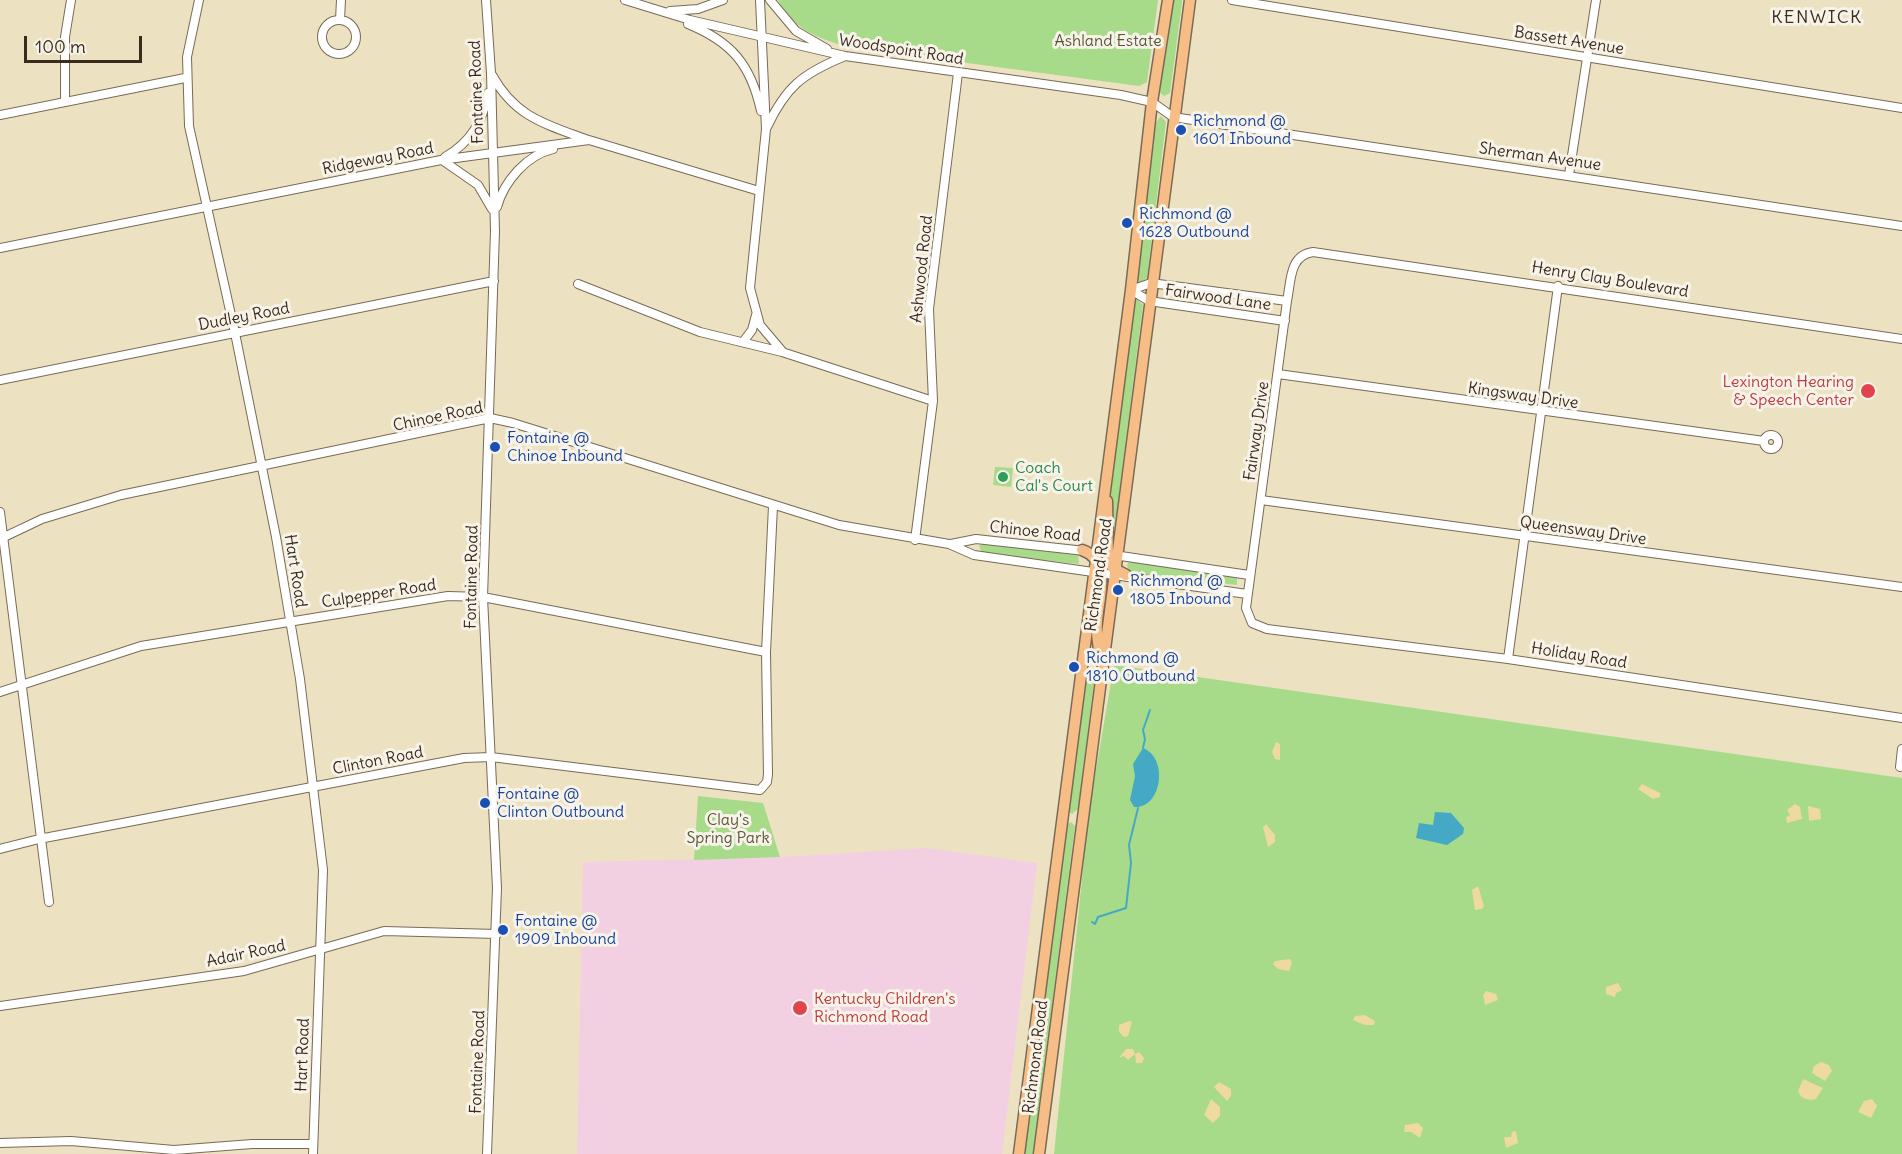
<!DOCTYPE html>
<style>
body{margin:0}
#map{position:relative;width:1902px;height:1154px;overflow:hidden;background:#ece2c2;font-family:Delius,sans-serif}
canvas{display:block}
.scale{position:absolute;left:24px;top:36px;width:118px;height:27px;box-sizing:border-box;border:3px solid #3b2a1e;border-top:0;padding-left:8px;font-size:18px;line-height:21px;white-space:nowrap;color:#3b2a1e;-webkit-text-stroke:4px #f7f3e8;paint-order:stroke}
</style>
<div id="map">
<canvas width="1902" height="1154"></canvas>
<div class="scale">100 m</div>
</div>
<script>
const g = document.querySelector('canvas').getContext('2d');
g.lineJoin = 'round';
function paint(path, color) { g.fillStyle = color; g.fill(path, 'evenodd'); }
function stroke(path, color, width, dash) { g.strokeStyle = color; g.lineWidth = width; g.lineCap = dash ? 'butt' : 'round'; g.setLineDash(dash || []); g.stroke(path); }
function write(font, color, halo, rows, align = 'center') {
  g.font = font + ' Delius,sans-serif'; g.lineWidth = 6; g.setLineDash([]); g.textBaseline = 'middle'; g.strokeStyle = halo; g.fillStyle = color; for (const [text, x, y, turn = 0] of rows) {
    g.save(); g.translate(x, y); g.rotate((+turn || 0) * Math.PI / 180); g.textAlign = isNaN(turn) ? turn : align; if (halo) g.strokeText(text, 0, 0); g.fillText(text, 0, 0); g.restore();
  }
}
paint(new Path2D(`
 M927,848l110,15 -35,291h-425l6,-292 197,-5z`), '#f2d0e2');
paint(new Path2D(`
 M778,0h380l-11,82 -8,4 -291,-39c-29,-8 -57,-19 -70,-47z
 M1171,0h11v3l-12,90 -6,3 -6,-5z
 M1161,116l5,6 -19,156 -7,5 -5,-7 20,-152z
 M1137,299l6,6 -31,245 -2,-76 22,-173z
 M995,467l18,1 -2,19 -18,-2z
 M984,543l94,11 1,10 -97,-11 -3,-7z
 M1129,562l105,15 3,1v7l-108,-12 -2,-8z
 M1114,665l788,113v376h-848l35,-344z
 M1091,671l4,4 -17,134 -6,5 -4,-3 17,-139z
 M698,796l65,7 17,54 -86,3z
 M1071,822l4,4 -42,328h-9l41,-328z`), '#a7da89');
paint(new Path2D(`
 M1276,742l4,2v16l-5,-1 -3,-7z
 M1642,784l18,9v4l-7,2 -15,-10z
 M1795,804l5,3 2,12 -15,4 -1,-6 4,-2 -3,-5z
 M1808,806l12,3 1,10 -12,2z
 M1266,824l9,11v7l-7,5 -5,-20z
 M1478,886l6,20 -2,3 -7,1 -3,-20z
 M1290,959l2,4 -3,8 -11,-2 -5,-5 2,-3z
 M1618,983l4,7 -6,3 -1,4 -9,-3v-7z
 M1486,991l10,3 2,6 -13,5 -2,-10z
 M1365,1015l10,6 -1,4h-9l-12,-5 2,-4z
 M1129,1021l3,1 -4,14 -4,1 -5,-5v-7z
 M1126,1049h7l2,5 4,-2 5,6 -2,5h-6l-1,-9 -7,6 -4,-4 -5,2z
 M1821,1062l8,3 3,6 -7,10 -13,-8 2,-7z
 M1803,1079l20,9 -7,11c-8,2 -15,0 -18,-8z
 M1219,1082l12,7v7l-4,5 -13,-14z
 M1211,1099l9,8v9l-7,7 -9,-8z
 M1872,1099l5,7 -6,12 -13,-6 6,-11z
 M1418,1123l5,5 -3,10 -9,-6h-7l1,-7z
 M1516,1131l2,12 -12,5 -2,-11h7l1,-5z`), '#eeda9e');
paint(new Path2D(`
 M1143,748c26,10 19,61 -9,59l-4,-7 5,-24 -2,-12z
 M1435,812l16,1 13,15 -1,6 -16,11 -31,-7 3,-15 14,2z`), '#45a9c5');
stroke(new Path2D(`
 M1143,748l2,-9 -2,-9 7,-20
 M1092,922l3,2 3,-7 28,-9 5,-45 -2,-18 9,-37`), '#45a9c5', 2);
const minor = new Path2D(`
 M199,0l-12,57 2,69 46,207 41,204 24,142 23,191 -10,284
 M486,0l5,73 4,158 -12,366 14,291 -10,266
 M625,0l65,20 155,36 276,39 31,7 21,15 729,109
 M760,0l6,129 -16,159 10,37 22,26
 M770,0l26,31 31,18
 M1232,0l670,108
 M670,11l28,-2 25,-9
 M340,20l1,-20
 M322 37a17 17 0 1 1 34 0a17 17 0 1 1-34 0Z
 M688,24c44,18 63,41 73,87
 M492,75c23,42 53,49 96,65
 M65,101v-64l6,-37
 M0,115l185,-37
 M767,127c19,-40 35,-53 76,-70
 M445,157c26,-15 38,-36 43,-64
 M442,160l36,25 14,24
 M1569,175l27,-175
 M497,207c7,-26 30,-52 56,-58
 M0,248l441,-88 148,-20 170,51
 M578,284l122,48 82,20 151,49
 M1131,290l20,-7 136,18
 M1131,290l18,11 136,20
 M1902,339l-589,-87c-24,3 -22,30 -26,49l-41,307 6,15 15,6 241,30 394,59
 M743,342l9,-12 4,-15
 M1278,374l486,67
 M0,380l494,-99
 M1764 442a7 7 0 1 1 14 0a7 7 0 1 1-14 0Z
 M1261,500l641,87
 M0,512l49,390
 M0,539l42,-20 79,-24 369,-77 23,5 326,102 110,19 25,11 273,39
 M915,540l18,-139 -4,-92 29,-236
 M951,544l25,-5 109,12
 M1114,555l135,20
 M1508,659l50,-373
 M0,692l141,-46 307,-50 35,1 283,55
 M1900,767l2,-18
 M0,849l39,-10 425,-81 27,-1 269,33 7,-8 1,-8 -2,-122 7,-146
 M0,1006l244,-35 140,-40 113,3
 M0,1143l71,-2 103,9 78,-6h61`);
const major = new Path2D(`
 M1107,501l1,59 5,8 13,7
 M1082,550c31,11 16,48 15,72 -1,11 1,22 3,33
 M1019,1154l112,-864 21,-188 16,-102
 M1039,1154l151,-1154`);
stroke(minor, '#796a57', 10);
stroke(major, '#796a57', 13);
stroke(minor, '#fff', 8);
stroke(major, '#f6be86', 10);
for (const [x, y, r, color] of [
 [1181,130,6,"#1a4fb4"],
 [1127,223,6,"#1a4fb4"],
 [1868,391,8,"#e0444e"],
 [495,447,6,"#1a4fb4"],
 [1003,477,6,"#2e9e5b"],
 [1118,590,6,"#1a4fb4"],
 [1074,667,6,"#1a4fb4"],
 [485,803,6,"#1a4fb4"],
 [503,930,6,"#1a4fb4"],
 [800,1008,8,"#e0444e"]
]) { const dot = new Path2D(); dot.arc(x, y, r, 0, 2 * Math.PI); g.fillStyle = color; g.fill(dot); stroke(dot, '#f7f3e8', 2); }
write('16px', '#565639', '#f7f3e8', [
 ["Ashland Estate",1108,41],
 ["Clay's",728,820],
 ["Spring Park",728,838]
]);
write('16px', '#3b2a1e', '#f7f3e8', [
 ["Bassett Avenue",1569,41,9],
 ["Woodspoint Road",901,50,9],
 ["Fontaine Road",477,92,-92],
 ["Sherman Avenue",1540,157,8],
 ["Ridgeway Road",378,159,-11],
 ["Ashwood Road",922,269,-84],
 ["Henry Clay Boulevard",1610,280,9],
 ["Fairwood Lane",1218,298,8],
 ["Dudley Road",244,317,-11],
 ["Kingsway Drive",1523,396,8],
 ["Chinoe Road",438,417,-12],
 ["Fairway Drive",1257,431,-82],
 ["Queensway Drive",1583,531,8],
 ["Chinoe Road",1035,532,6],
 ["Hart Road",295,571,81],
 ["Richmond Road",1099,575,-82],
 ["Fontaine Road",472,577,-89],
 ["Culpepper Road",379,594,-9],
 ["Holiday Road",1579,656,9],
 ["Clinton Road",378,761,-11],
 ["Adair Road",246,954,-12],
 ["Hart Road",303,1055,-88],
 ["Richmond Road",1036,1057,-83],
 ["Fontaine Road",478,1062,-88]
]);
write('16px', '#164399', '#f7f3e8', [
 ["Richmond @",1193,121],
 ["1601 Inbound",1193,139],
 ["Richmond @",1139,214],
 ["1628 Outbound",1139,232],
 ["Fontaine @",507,438],
 ["Chinoe Inbound",507,456],
 ["Richmond @",1130,581],
 ["1805 Inbound",1130,599],
 ["Richmond @",1086,658],
 ["1810 Outbound",1086,676],
 ["Fontaine @",497,794],
 ["Clinton Outbound",497,812],
 ["Fontaine @",515,921],
 ["1909 Inbound",515,939]
], 'left');
write('16px', '#be3a42', '#f7f3e8', [
 ["Lexington Hearing",1854,382],
 ["& Speech Center",1854,400],
 ["Kentucky Children's",814,999,"left"],
 ["Richmond Road",814,1017,"left"]
], 'right');
write('16px', '#27864d', '#f7f3e8', [
 ["Coach",1015,468],
 ["Cal's Court",1015,486]
], 'left');
g.letterSpacing = '1.5px';
write('18px', '#3b2a1e', '#f7f3e8', [
 ["KENWICK",1817,18]
]);
g.letterSpacing = '0px';
</script>
